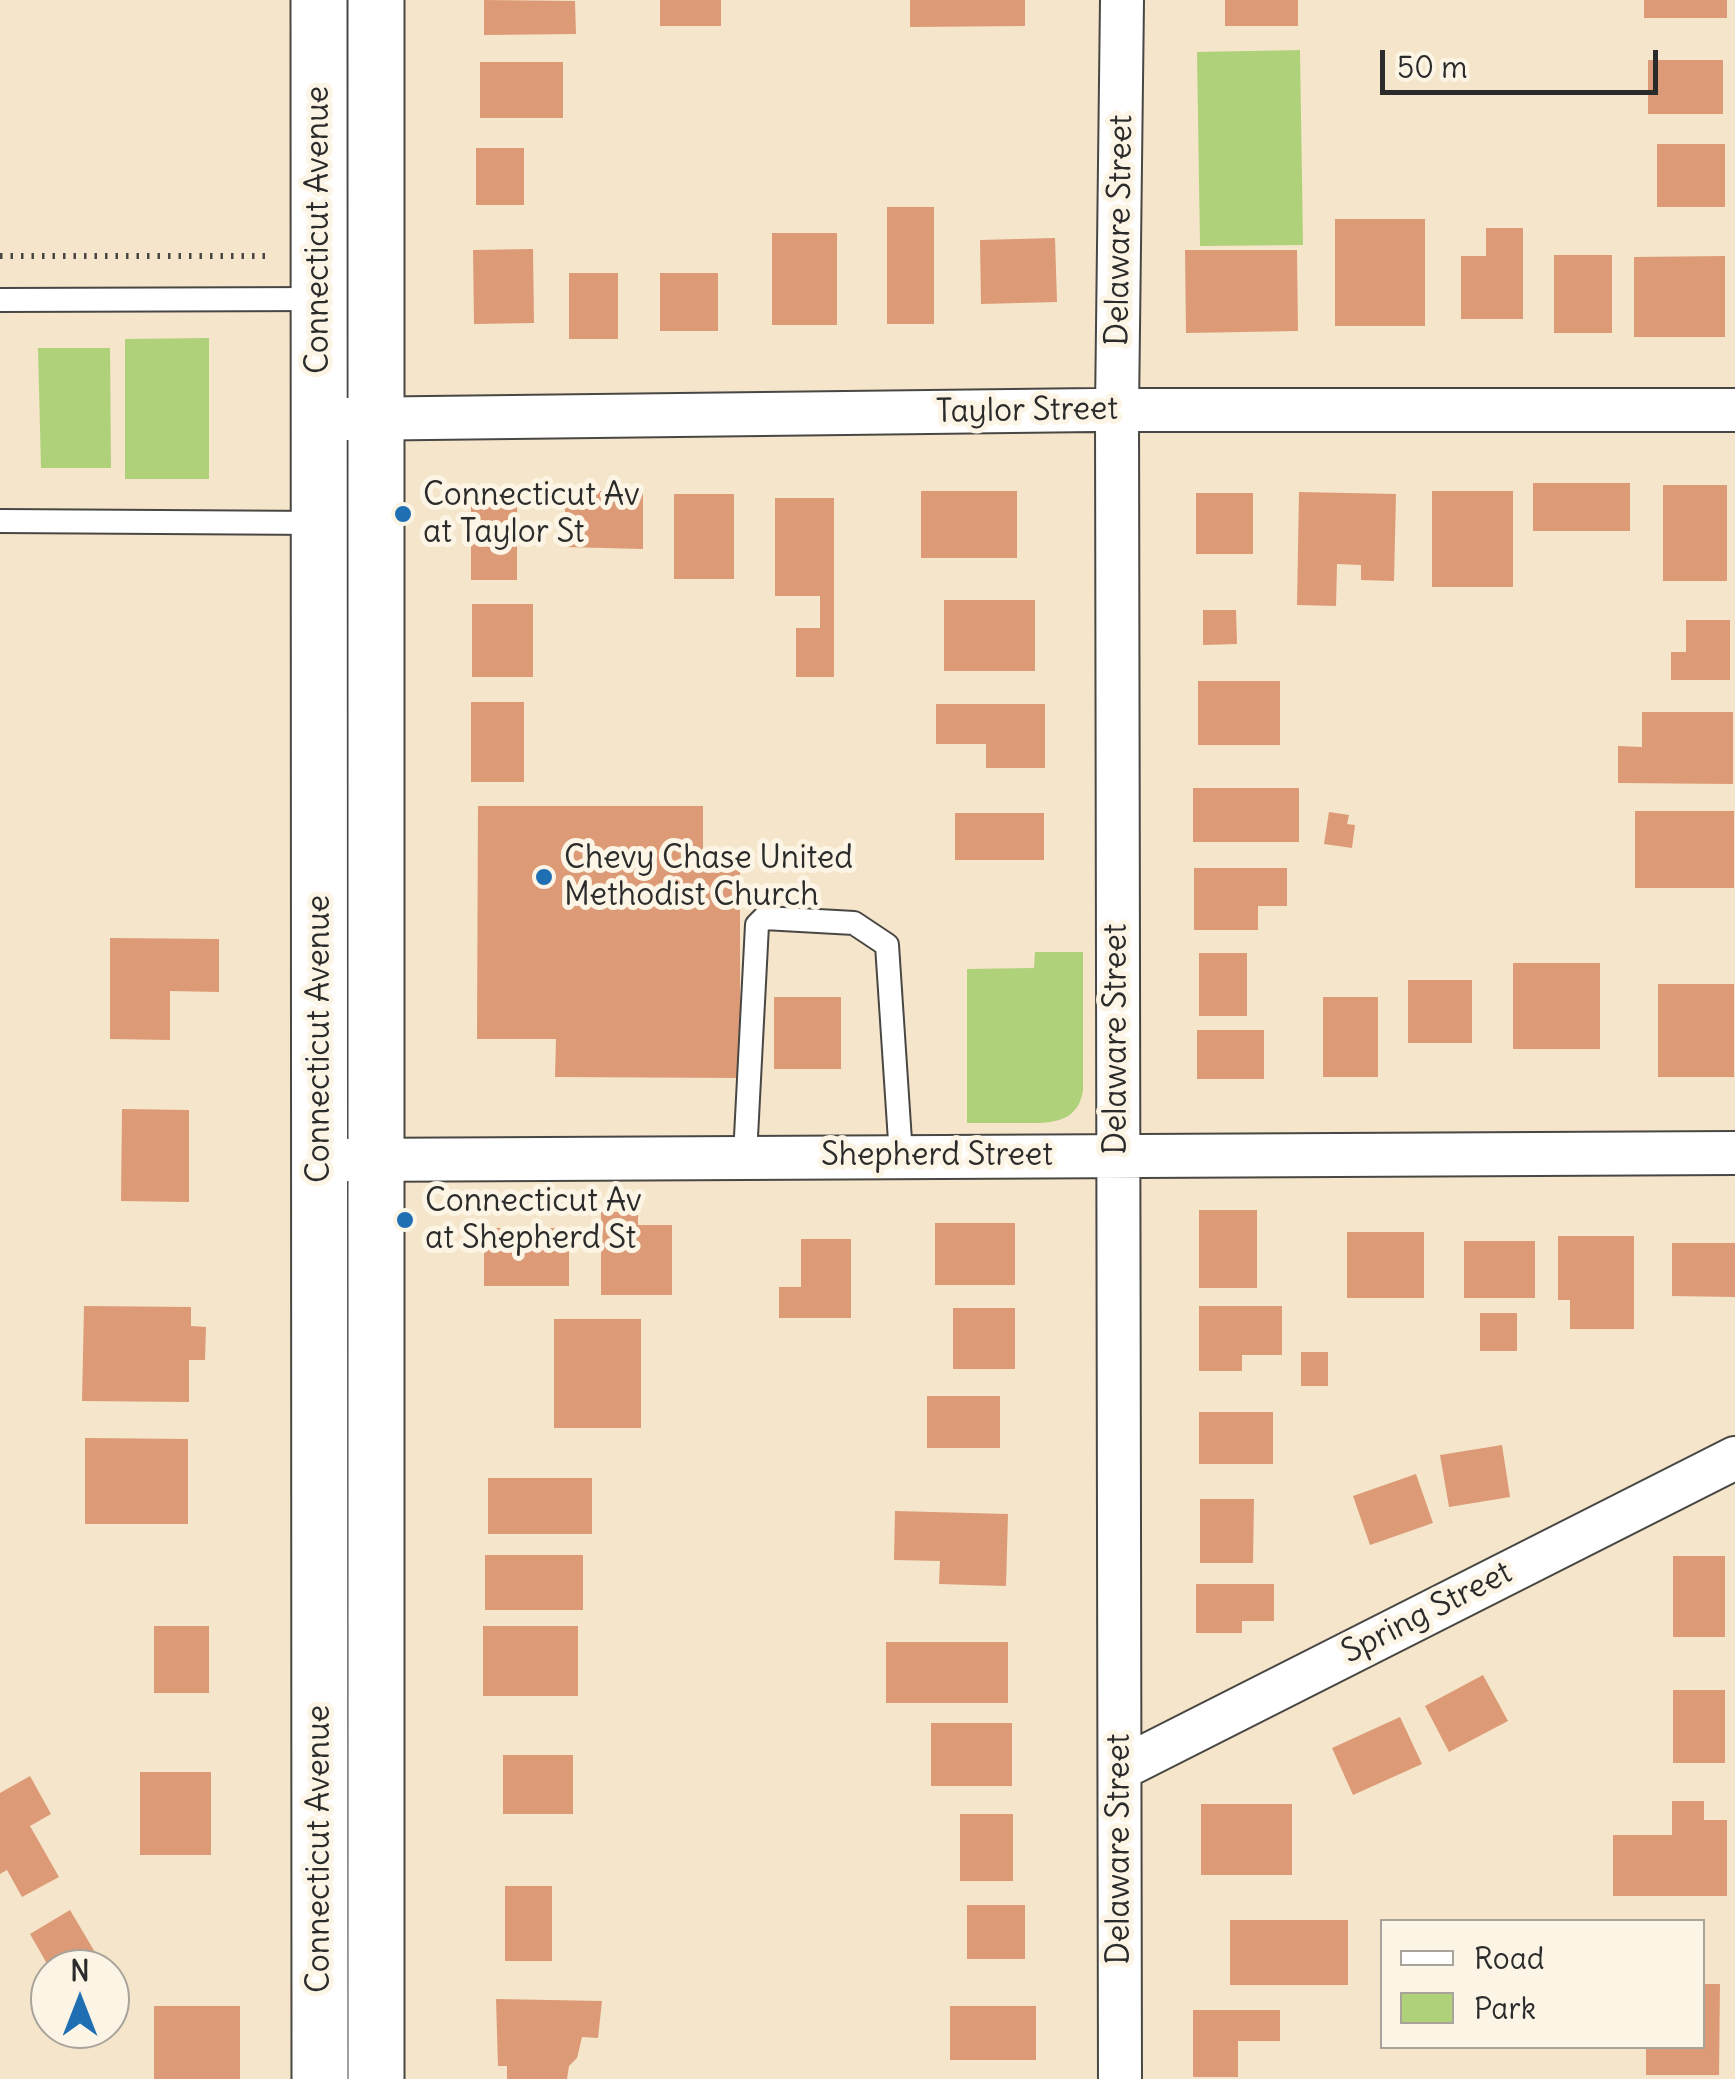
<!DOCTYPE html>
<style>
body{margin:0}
#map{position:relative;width:1735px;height:2079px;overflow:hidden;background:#f5e5ca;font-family:Delius,sans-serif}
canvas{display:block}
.legend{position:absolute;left:1380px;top:1919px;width:325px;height:130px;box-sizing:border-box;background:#fcf5e5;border:2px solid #a8a49b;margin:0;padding:12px 18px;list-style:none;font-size:30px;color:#2b2b2b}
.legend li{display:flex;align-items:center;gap:20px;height:50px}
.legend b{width:50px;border:2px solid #a8a49b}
.north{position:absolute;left:30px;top:1949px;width:100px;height:100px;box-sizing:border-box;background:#fcf5e5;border:2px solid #a8a49b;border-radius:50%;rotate:0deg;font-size:28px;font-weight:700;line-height:40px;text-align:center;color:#2b2b2b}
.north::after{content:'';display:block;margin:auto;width:35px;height:45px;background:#1f6fb2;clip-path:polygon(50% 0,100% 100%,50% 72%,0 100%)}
.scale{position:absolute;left:1380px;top:50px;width:278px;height:45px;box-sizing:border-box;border:5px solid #2b2b2b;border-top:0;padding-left:12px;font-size:30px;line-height:35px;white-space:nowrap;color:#2b2b2b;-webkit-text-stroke:8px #fcf5e5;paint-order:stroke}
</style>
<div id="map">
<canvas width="1735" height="2079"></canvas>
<ul class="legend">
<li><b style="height:12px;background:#fff"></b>Road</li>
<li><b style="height:28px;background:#aed17a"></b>Park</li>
</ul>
<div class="north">N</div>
<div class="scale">50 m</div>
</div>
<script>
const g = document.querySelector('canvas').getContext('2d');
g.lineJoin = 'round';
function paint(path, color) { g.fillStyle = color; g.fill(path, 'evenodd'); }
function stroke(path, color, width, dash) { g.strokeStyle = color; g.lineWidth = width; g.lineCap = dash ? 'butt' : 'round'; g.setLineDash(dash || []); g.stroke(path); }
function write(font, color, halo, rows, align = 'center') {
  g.font = font + ' Delius,sans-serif'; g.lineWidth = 10; g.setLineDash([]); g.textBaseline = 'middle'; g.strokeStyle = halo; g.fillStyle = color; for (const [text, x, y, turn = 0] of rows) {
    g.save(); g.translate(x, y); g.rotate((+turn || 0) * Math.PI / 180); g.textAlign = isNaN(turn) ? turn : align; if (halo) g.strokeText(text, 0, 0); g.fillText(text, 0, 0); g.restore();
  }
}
paint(new Path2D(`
 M1300,50l3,195 -103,1 -3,-194z
 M209,338v141h-84v-140z
 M110,348l1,120h-70l-3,-120z
 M1035,952h48v138c-5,36 -37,33 -65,33 -17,0 -34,0 -51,0v-154l67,-1z`), '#aed17a');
paint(new Path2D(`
 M484,0l91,1 1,33 -92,1z
 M660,0h61v26h-61z
 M910,0h115v26l-115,1z
 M1225,0h73v26h-73z
 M1644,0h83v18h-83z
 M1648,60h75v54h-75z
 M480,62h83v56h-83z
 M1657,144h68v63h-68z
 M476,148h48v57h-48z
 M887,207h47v117h-47z
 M1335,219h90v107h-90z
 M1486,228h37v91h-62v-63h25z
 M772,233h65v92h-65z
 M1055,238l2,64 -76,2 -1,-64z
 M533,249l1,74 -60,1 -1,-74z
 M1185,250h112l1,81 -112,2z
 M1554,255h58v78h-58z
 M1725,256v81h-91v-80z
 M569,273h49v66h-49z
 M660,273h58v58h-58z
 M1533,483h97v48h-97z
 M1663,485h64v96h-64z
 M565,491h78v58l-78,-2z
 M921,491h96v67h-96z
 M1432,491h81v96h-81z
 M1299,492l97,2 -2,87 -33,-1v-15l-24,-1 -1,42 -39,-1z
 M1196,493h57v61h-57z
 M674,494h60v85h-60z
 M775,498h59v179h-38v-49h24v-32h-45z
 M471,499h46v81h-46z
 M944,600h91v71h-91z
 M472,604h61v73h-61z
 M1203,610h33l1,34 -34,1z
 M1686,620h44v60h-59v-28h15z
 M1198,681h82v64h-82z
 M471,702h53v80h-53z
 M936,704h109v64h-59v-24h-50z
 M1642,712h91v72l-115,-1v-37l24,1z
 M1193,788h106v54h-106z
 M478,806h225v44h37v228l-185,-1 1,-38h-79z
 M1635,811h99v77h-99z
 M1329,812l20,3 -2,9 8,1 -3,23 -28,-4z
 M955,813h89v47h-89z
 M1194,868h93v38h-29v24h-64z
 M110,938l109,1v53l-49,-1v49l-60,-1z
 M1199,953h48v63h-48z
 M1513,963h87v86h-87z
 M1408,980h64v63h-64z
 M1658,984h76v93h-76z
 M774,997h67v72h-67z
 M1323,997h55v80h-55z
 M1197,1030h67v49h-67z
 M122,1109l67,1v92l-68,-1z
 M1199,1210h58v78h-58z
 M601,1212h37v13h34v70h-71z
 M935,1223h80v62h-80z
 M484,1228h85v58h-85z
 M1347,1232h77v66h-77z
 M1558,1236h76v93h-64v-29h-12z
 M801,1239h50v79h-72v-31h22z
 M1464,1241h71v57h-71z
 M1672,1243h63v54l-63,-1z
 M84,1306l107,1v19l15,1 -1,33h-16v42l-107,-1z
 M1199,1306h83v49h-40v16h-43z
 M953,1308h62v61h-62z
 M1480,1313h37v38h-37z
 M554,1319h87v109h-87z
 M1301,1352h27v34h-27z
 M927,1396h73v52h-73z
 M1199,1412h74v52h-74z
 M85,1438l103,1v85h-103z
 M1502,1445l8,52 -61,10 -9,-52z
 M1416,1474l17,49 -63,22 -17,-49z
 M488,1478h104v56h-104z
 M1200,1499h54l-1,64h-53z
 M895,1511l113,3 -2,72 -67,-2 1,-23 -46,-1z
 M485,1555h98v55h-98z
 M1673,1556h52v81h-52z
 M1196,1584h78v37h-32v12h-46z
 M154,1626h55v67h-55z
 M483,1626h95v70h-95z
 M886,1642h122v61h-122z
 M1483,1675l25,46 -59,31 -24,-46z
 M1673,1690h52v73h-52z
 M1400,1717l22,47 -69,31 -21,-47z
 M931,1723h81v63h-81z
 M503,1755h70v59h-70z
 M140,1772h71v83h-71z
 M30,1776l21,38 -21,12 29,51 -37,20 -15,-27 -7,4v-81z
 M1672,1801h32v19h23v76h-114v-61h59z
 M1201,1804h91v71h-91z
 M960,1814h53v67h-53z
 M505,1886h47v75h-47z
 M967,1905h58v54h-58z
 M70,1910l35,59h-55l-20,-35z
 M1230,1920h118v65h-118z
 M110,1978l15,26 -15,9z
 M1702,1984h18l-1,91h-73v-29h56z
 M496,1999l106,2 -4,37 -16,-1 -5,21 -8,8 -2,13h-60v-13h-9z
 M154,2006h86v73h-86z
 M950,2006h86v54h-86z
 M1193,2010h87v31h-42v36h-45z`), '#dc9b76');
const service = new Path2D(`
 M0,300l322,-1
 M0,521l321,2
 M745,1156l12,-231 7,-7 90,5 33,22 14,211`);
const minor = new Path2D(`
 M346,419l749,-9h640
 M346,1160l1389,-7
 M1120,1769l615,-311
 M1120,2079l-3,-1669 5,-410`);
const primary = new Path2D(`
 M319,0l1,2079
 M376,0v2079`);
stroke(service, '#494743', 26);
stroke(minor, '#494743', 46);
stroke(primary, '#494743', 59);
stroke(new Path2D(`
 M0,256h273`), '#494743', 6, [2.5, 8]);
stroke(service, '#fff', 22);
stroke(minor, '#fff', 42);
stroke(primary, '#fff', 55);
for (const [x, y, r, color] of [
 [403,514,10,"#1f6fb2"],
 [544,877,10,"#1f6fb2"],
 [405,1220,10,"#1f6fb2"]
]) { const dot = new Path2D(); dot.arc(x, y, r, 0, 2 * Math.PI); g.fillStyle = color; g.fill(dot); stroke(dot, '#fcf5e5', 4); }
write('32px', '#2b2b2b', '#fcf5e5', [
 ["Connecticut Avenue",319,230,-90],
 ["Delaware Street",1120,230,-89],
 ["Taylor Street",1027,411,-1],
 ["Connecticut Avenue",320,1039,-90],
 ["Delaware Street",1117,1039,-90],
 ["Shepherd Street",937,1156],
 ["Spring Street",1427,1613,-27],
 ["Connecticut Avenue",320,1849,-90],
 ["Delaware Street",1120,1849,-90]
]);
write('32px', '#2b2b2b', '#fcf5e5', [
 ["Connecticut Av",423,496],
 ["at Taylor St",423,533],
 ["Chevy Chase United",564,859],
 ["Methodist Church",564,896],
 ["Connecticut Av",425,1202],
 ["at Shepherd St",425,1239]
], 'left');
</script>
